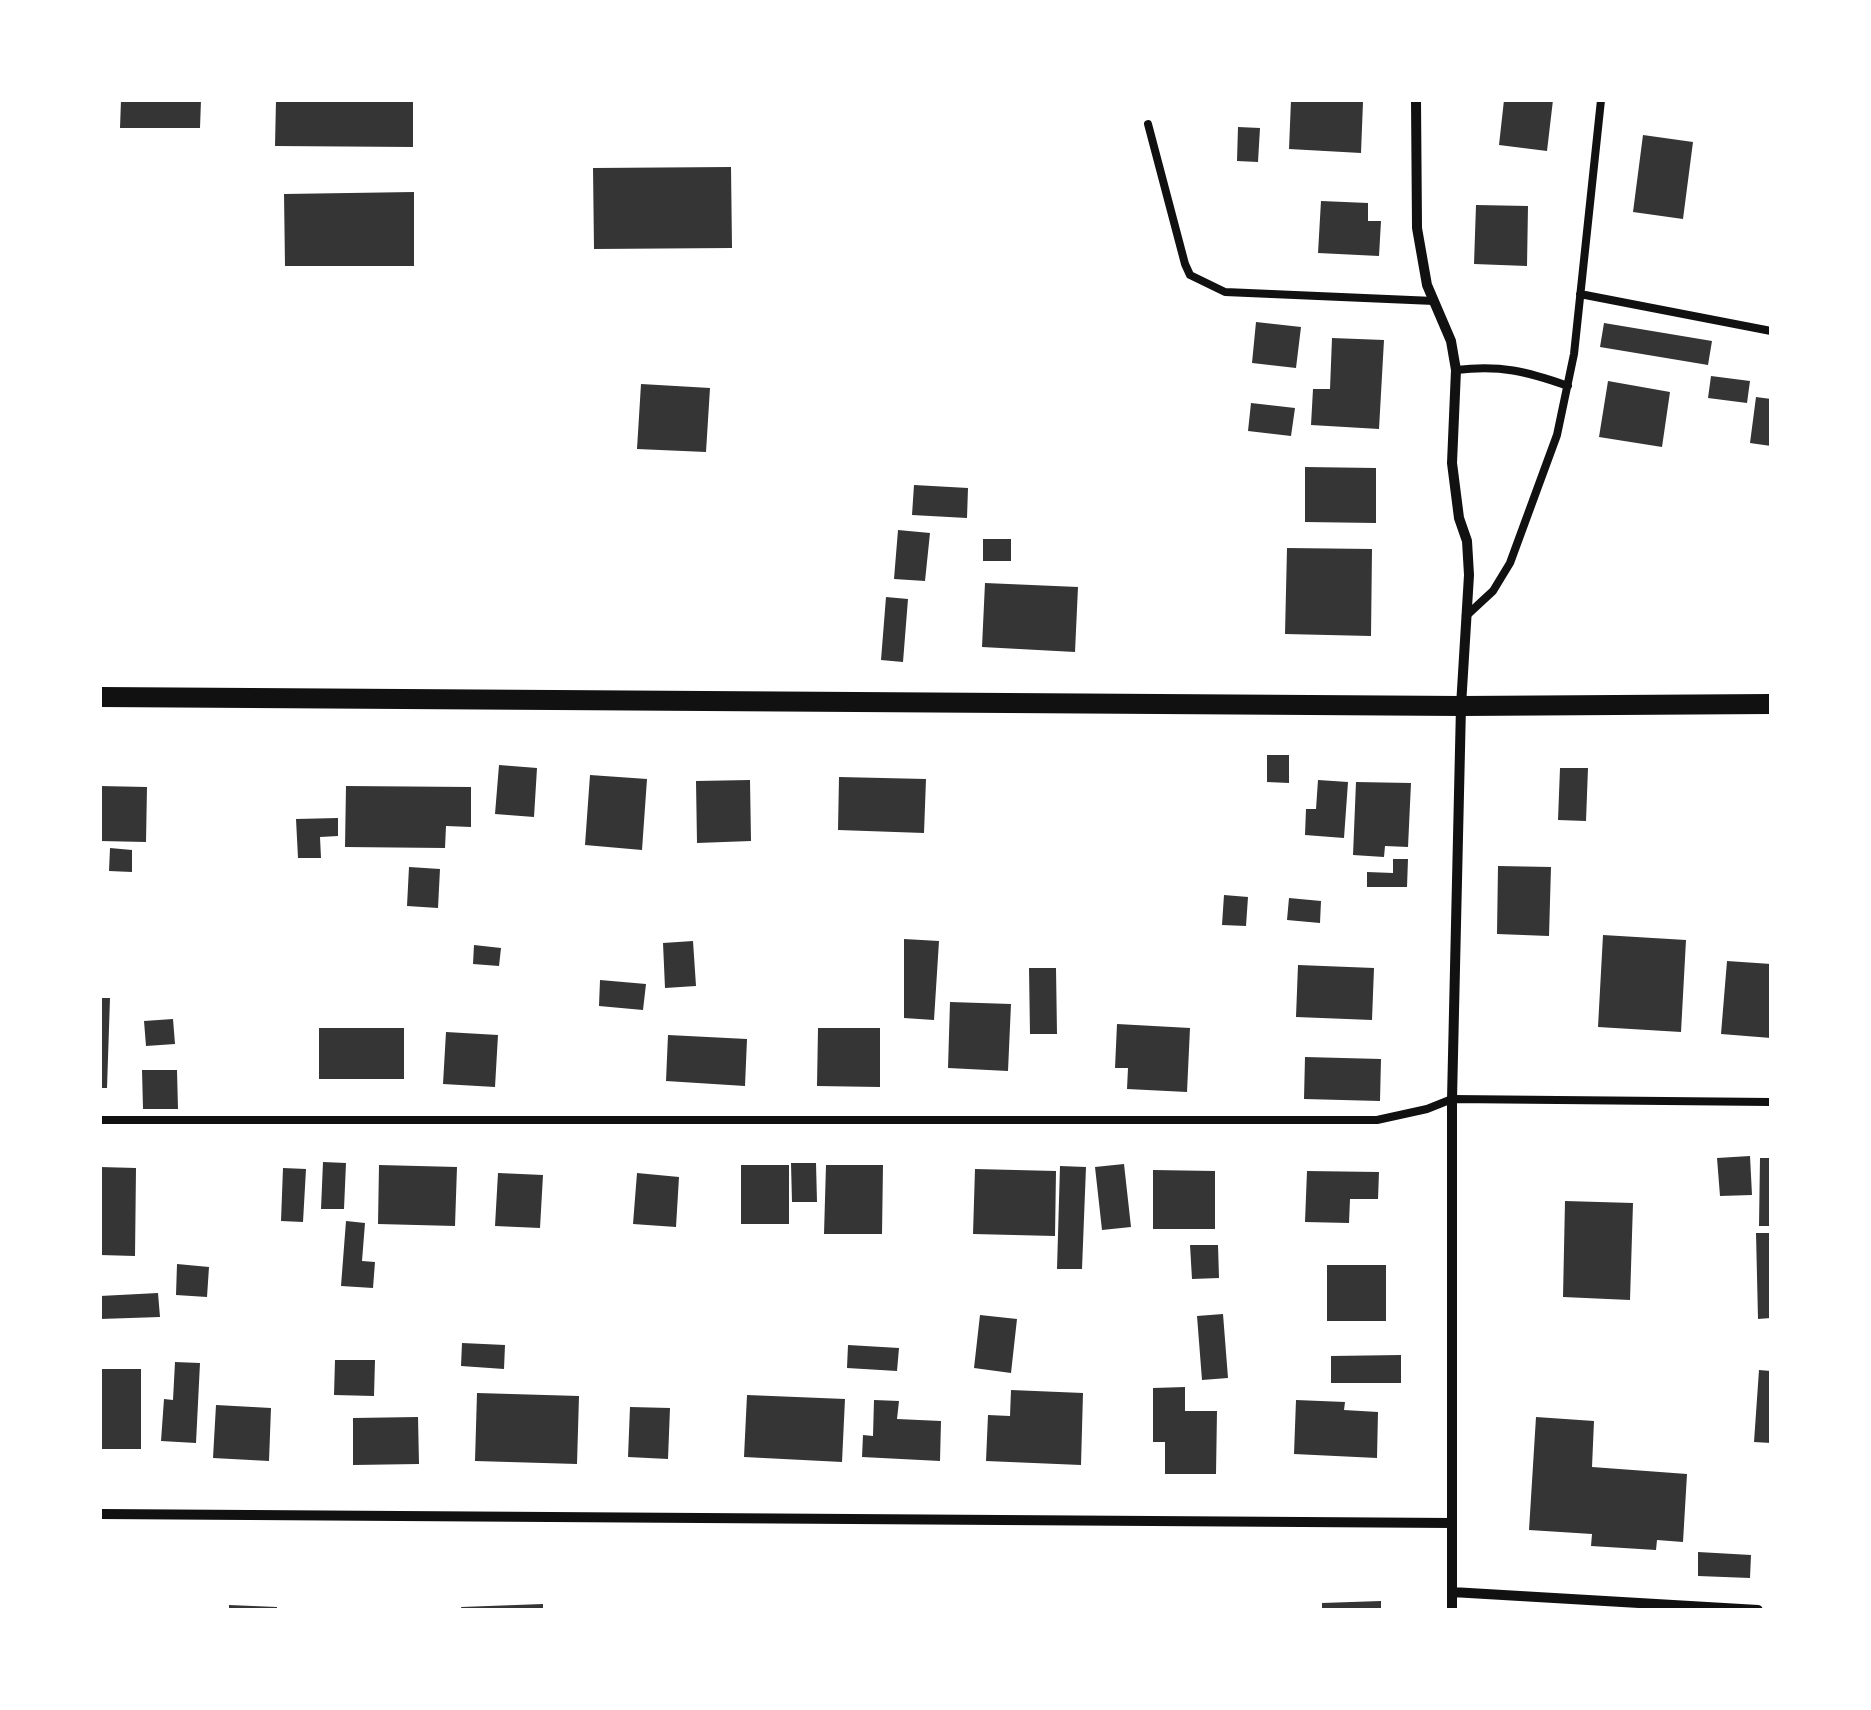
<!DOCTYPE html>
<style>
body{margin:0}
#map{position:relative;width:1871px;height:1710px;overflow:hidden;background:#fff;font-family:"PT Sans",sans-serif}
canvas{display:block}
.frame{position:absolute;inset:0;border:102px solid #fff;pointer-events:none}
</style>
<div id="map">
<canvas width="1871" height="1710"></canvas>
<div class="frame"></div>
</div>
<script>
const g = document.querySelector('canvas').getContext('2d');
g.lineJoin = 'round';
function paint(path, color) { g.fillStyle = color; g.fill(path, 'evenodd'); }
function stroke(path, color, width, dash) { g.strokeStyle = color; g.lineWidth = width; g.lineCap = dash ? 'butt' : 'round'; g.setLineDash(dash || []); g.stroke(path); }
paint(new Path2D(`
 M121,100h80l-1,28h-80z
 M276,100h137v47l-138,-1z
 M1291,100l72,2 -2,51 -72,-4z
 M1504,100h49l-6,51 -48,-6z
 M1238,127l22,1 -2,34 -21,-1z
 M1643,135l50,7 -10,77 -50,-7z
 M731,167l1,81 -138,1 -1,-81z
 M414,192v74h-129l-1,-72z
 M1321,201l47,2v18h13l-2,35 -61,-3z
 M1476,205l52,1 -1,60 -53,-2z
 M1256,322l45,5 -5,41 -44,-5z
 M1604,323l108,18 -4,24 -108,-18z
 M1332,338l52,2 -5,89 -68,-4 2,-36h17z
 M1711,376l39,5 -3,22 -39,-5z
 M1608,381l62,11 -8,55 -63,-10z
 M641,384l69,4 -4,64 -69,-3z
 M1756,397l15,2v47l-21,-3z
 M1251,403l44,5 -4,28 -43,-5z
 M1305,467l71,1v55l-71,-1z
 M914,485l54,3 -1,30 -55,-3z
 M898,530l32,3 -5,48 -31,-2z
 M983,539h28v22h-28z
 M1287,548l85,1 -1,87 -86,-2z
 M985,583l93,4 -3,65 -93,-5z
 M886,597l22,2 -5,63 -22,-2z
 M1267,755h22v28l-22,-1z
 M499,765l38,3 -3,49 -39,-3z
 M1560,768h28l-2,53 -28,-1z
 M590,775l57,4 -5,71 -57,-5z
 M839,777l87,2 -2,54 -86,-3z
 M750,780l1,61 -54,2 -1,-62z
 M1318,780l30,2 -4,56 -39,-3 1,-26h10z
 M1356,782l55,1 -3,64 -23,-1 -1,11 -31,-2z
 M100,786l47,1 -1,55 -46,-1z
 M346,786l125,1v40l-25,-1 -1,22 -100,-1z
 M338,818v18l-18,1 1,21h-23l-2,-39z
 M110,848l22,2v22l-23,-1z
 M1393,859h15l-1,28h-40v-15l26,1z
 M1498,866l53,1 -2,69 -52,-2z
 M409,867l31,2 -2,39 -31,-2z
 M1224,895l24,2 -2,29 -24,-1z
 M1289,898l32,3 -1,22 -33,-3z
 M1603,935l83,5 -5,92 -83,-5z
 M904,939l35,2 -5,79 -30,-2z
 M693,941l3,45 -31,2 -2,-45z
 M474,945l27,3 -2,18 -26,-2z
 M1727,961l44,3v74l-50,-4z
 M1298,965l76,3 -2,52 -76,-3z
 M1029,968h27l1,66h-27z
 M600,980l46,4 -3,26 -44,-4z
 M100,998h10l-3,90h-7z
 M950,1002l61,2 -3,67 -60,-3z
 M173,1019l2,25 -29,2 -2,-25z
 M1117,1024l73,4 -3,64 -60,-3 1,-21h-13z
 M319,1028h85v51h-85z
 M818,1028h62v59l-63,-1z
 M446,1032l52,3 -3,52 -52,-3z
 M668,1035l79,4 -2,47 -79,-5z
 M1305,1057l76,2 -1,42 -76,-2z
 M142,1070h35l1,39h-35z
 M1750,1156l2,39 -32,1 -3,-38z
 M1760,1158h11v68h-12z
 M323,1162l23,1 -2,46h-23z
 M791,1163h25l1,39h-25z
 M1124,1164l7,63 -29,3 -7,-63z
 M379,1165l78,2 -2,59 -77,-2z
 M741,1165h48v59h-48z
 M826,1165h57l-1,69h-58z
 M1060,1166l26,1 -4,102h-25z
 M100,1167l36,1 -1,88 -35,-1z
 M283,1168l23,1 -3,53 -22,-1z
 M975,1169l81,2 -1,65 -82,-2z
 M1153,1170l62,1v58h-62z
 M1307,1171l72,1 -1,27h-28l-1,24 -44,-1z
 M498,1173l45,2 -3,53 -45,-2z
 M637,1173l42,4 -3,50 -43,-3z
 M1565,1201l68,2 -3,97 -67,-3z
 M346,1221l19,2 -3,38 13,1 -2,26 -32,-2z
 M1756,1233h15v85l-13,1z
 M1190,1245h28l1,33 -27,1z
 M177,1264l32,3 -2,30 -31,-2z
 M1327,1265h59v56h-59z
 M158,1293l2,24 -60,2v-23z
 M1223,1314l5,64 -26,2 -5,-64z
 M980,1315l37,4 -6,54 -37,-5z
 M462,1343l43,2 -1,24 -43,-3z
 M848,1345l51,3 -2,23 -50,-3z
 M1401,1355v28h-70v-27z
 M335,1360h40l-1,36 -40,-1z
 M175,1362l25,1 -4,80 -35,-2 3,-42 9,1z
 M100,1369h41v80h-41z
 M1759,1370l12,1v72l-17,-1z
 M1185,1387v24h32l-1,63h-51v-32h-12v-54z
 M1011,1390l72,3 -2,72 -95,-4 2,-46 22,1z
 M477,1393l102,3 -2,68 -102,-3z
 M747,1395l98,4 -3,63 -98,-5z
 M874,1400l25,1 -2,18 44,2 -1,40 -78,-4 1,-22 10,1z
 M1296,1400l49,2 -1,8 34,2 -1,46 -83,-4z
 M216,1405l55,3 -2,53 -56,-3z
 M630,1407l40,1 -2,51 -40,-2z
 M418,1417l1,47 -66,1v-47z
 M1536,1417l58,4 -2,46 95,7 -4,68 -26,-2 -1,10 -65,-4 1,-12 -63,-4z
 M1698,1552l53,3 -1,23 -52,-2z
 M1381,1601v9h-59v-7z
 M543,1604v6h-81l-1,-3z
 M229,1605l48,2v3h-48z`), '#353535');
stroke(new Path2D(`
 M1148,124l37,140 5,11 35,17 209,9
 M1580,294l191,37
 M1456,370c45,-5 70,1 112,16
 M1466,616l27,-25 17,-28 47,-128 17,-81 27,-254
 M100,1120h1277l50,-11 25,-10 319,3`), '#111', 8);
stroke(new Path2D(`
 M1416,100l1,128 10,57 24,56 5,29 -4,93 7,55 8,23 2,34 -8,131 -9,393v511
 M100,1514l1352,9
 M1452,1592l306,18`), '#111', 10);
stroke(new Path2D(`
 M100,697l1361,9 310,-2`), '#111', 20);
</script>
